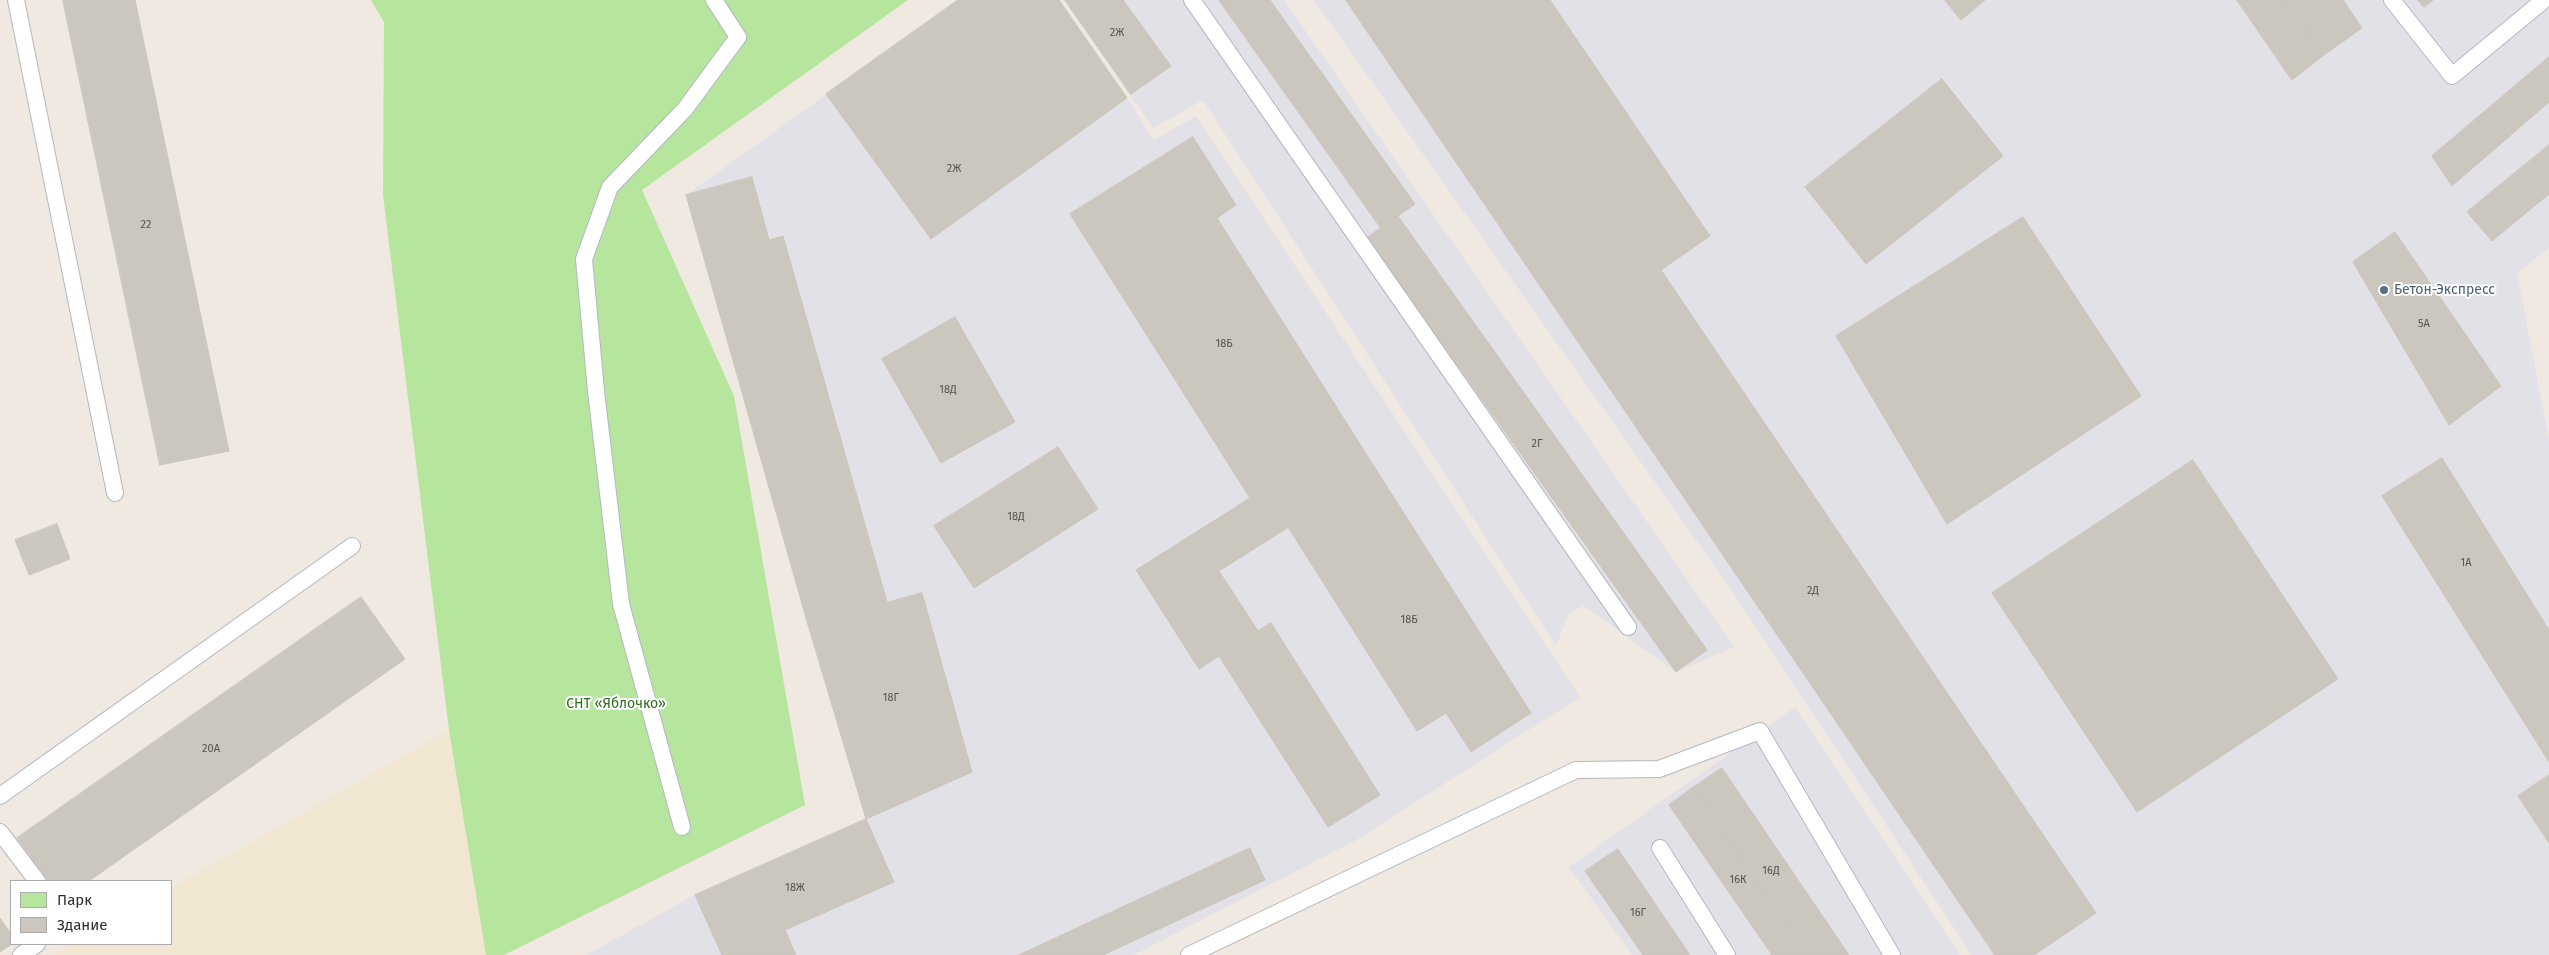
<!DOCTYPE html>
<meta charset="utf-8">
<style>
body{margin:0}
#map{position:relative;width:2549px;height:955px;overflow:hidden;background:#efe9e1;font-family:"Fira Sans",sans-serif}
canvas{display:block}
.legend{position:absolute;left:10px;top:880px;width:162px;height:65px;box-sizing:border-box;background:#fff;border:1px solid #ababab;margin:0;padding:6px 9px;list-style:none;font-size:15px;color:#2e2e2e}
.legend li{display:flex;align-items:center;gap:10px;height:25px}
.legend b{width:25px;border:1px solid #ababab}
</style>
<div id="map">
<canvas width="2549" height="955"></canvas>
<ul class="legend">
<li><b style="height:14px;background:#b6e59e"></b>Парк</li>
<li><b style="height:14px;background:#cbc7bf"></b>Здание</li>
</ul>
</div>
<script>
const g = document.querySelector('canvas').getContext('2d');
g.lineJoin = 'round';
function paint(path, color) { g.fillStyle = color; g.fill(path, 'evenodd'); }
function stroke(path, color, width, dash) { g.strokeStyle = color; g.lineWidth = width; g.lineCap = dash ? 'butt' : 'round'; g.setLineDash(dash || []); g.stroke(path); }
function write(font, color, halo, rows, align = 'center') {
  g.font = font + ' "Fira Sans",sans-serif'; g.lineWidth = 4; g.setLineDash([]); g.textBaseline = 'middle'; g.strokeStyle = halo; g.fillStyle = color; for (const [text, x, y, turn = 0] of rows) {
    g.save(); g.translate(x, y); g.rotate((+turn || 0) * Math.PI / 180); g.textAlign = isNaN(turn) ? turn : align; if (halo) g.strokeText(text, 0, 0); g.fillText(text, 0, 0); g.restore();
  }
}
paint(new Path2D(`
 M958,0h101l68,98 27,42 42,-24 384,581 -222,142 -224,116h-548l109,-60 171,-76 -58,-194 -122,-430z
 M1064,0h220l450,647 -58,25 -92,-66 -15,7 -13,33 -353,-546 -50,28z
 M1314,0h1235v248l-32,25 32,167v515h-577l-242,-367z
 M1795,707l165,248h-328l-63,-88z`), '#e3e1e8');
paint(new Path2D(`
 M449,730l37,225h-432l19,-11h98v-56z`), '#f0e6d1');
paint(new Path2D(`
 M371,0h537l-266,190 92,206 71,409 -301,150h-18l-37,-225 -66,-535 1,-173z`), '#b6e59e');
const building = new Path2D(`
 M63,0h72l94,451 -69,14z
 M958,0h101l68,98 -196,141 -105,-145z
 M1065,0h58l48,66 -40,28z
 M1219,0h51l145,204 -34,24z
 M1346,0h204l160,236 -49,34 435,643 -62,42h-39z
 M1945,0h40l-24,20z
 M2237,0h48l39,55 -32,25z
 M2285,0h58l19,28 -38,27z
 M2418,0h15l-9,7z
 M2549,57v45l-97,84 -20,-30z
 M1942,79l61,77 -137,108 -61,-77z
 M1193,137l43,68 -19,13 160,253 -158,100 39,60 -59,38 -63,-99 114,-72 -180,-284z
 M2549,145v49l-57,47 -25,-29z
 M752,177l17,63 14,-4 104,366 -79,23 -122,-430z
 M1398,216l309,434 -31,22 -309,-434z
 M2023,217l118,179 -194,128 -111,-188z
 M2395,232l106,154 -52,39 -96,-163z
 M955,317l60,105 -74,41 -59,-104z
 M1058,447l40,62 -124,79 -40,-62z
 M2442,458l107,172v132l-167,-266z
 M2193,460l145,219 -201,133 -145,-219z
 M1377,471l154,242 -60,39 -25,-39 -29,18 -129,-204z
 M57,524l13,35 -41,16 -14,-35z
 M922,593l50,179 -106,47 -58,-194z
 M361,597l44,62 -316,222h-41l-31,-43z
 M1271,623l109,172 -52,32 -109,-171z
 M1722,768l127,187h-42l-113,-168z
 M2549,775v68l-31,-47z
 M1694,787l113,168h-35l-103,-150z
 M866,819l28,63 -109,48 11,25h-74l-27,-60z
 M1250,848l15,32 -162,75h-84z
 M1618,849l72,106h-47l-58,-84z
 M0,918l11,16 1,10 -12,8z`);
paint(building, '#cbc7bf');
stroke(building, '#cbc5ba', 1);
const lane = new Path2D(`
 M16,0l99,493
 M1192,0l436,627
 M2392,0l60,76 92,-76
 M0,796l352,-250
 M682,827l-61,-223 -25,-213 -12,-132 26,-72 75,-78 53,-72 -24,-37
 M0,832l37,49
 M1660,848l67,107
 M21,955l16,-11
 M1189,955l387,-185 83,-1 101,-38 132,224`);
stroke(lane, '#b4b7c1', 18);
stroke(lane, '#fff', 16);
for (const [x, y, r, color] of [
 [2384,290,5,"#5c6f8a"]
]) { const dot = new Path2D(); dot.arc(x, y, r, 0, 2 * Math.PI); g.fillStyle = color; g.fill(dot); stroke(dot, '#fff', 2); }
write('11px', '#555452', null, [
 ["2Ж",1117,33],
 ["2Ж",954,169],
 ["22",146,225],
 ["5А",2424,324],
 ["18Б",1224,344],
 ["18Д",948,390],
 ["2Г",1537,444],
 ["18Д",1016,517],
 ["1А",2466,563],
 ["2Д",1813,591],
 ["18Б",1409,620],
 ["18Г",891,698],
 ["20А",211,749],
 ["16Д",1771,871],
 ["16К",1738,880],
 ["18Ж",795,888],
 ["16Г",1638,913]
]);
write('14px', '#4e5e75', '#fff', [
 ["Бетон-Экспресс",2394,290]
], 'left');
write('14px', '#2c6e1b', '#fff', [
 ["СНТ «Яблочко»",616,704]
]);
</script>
